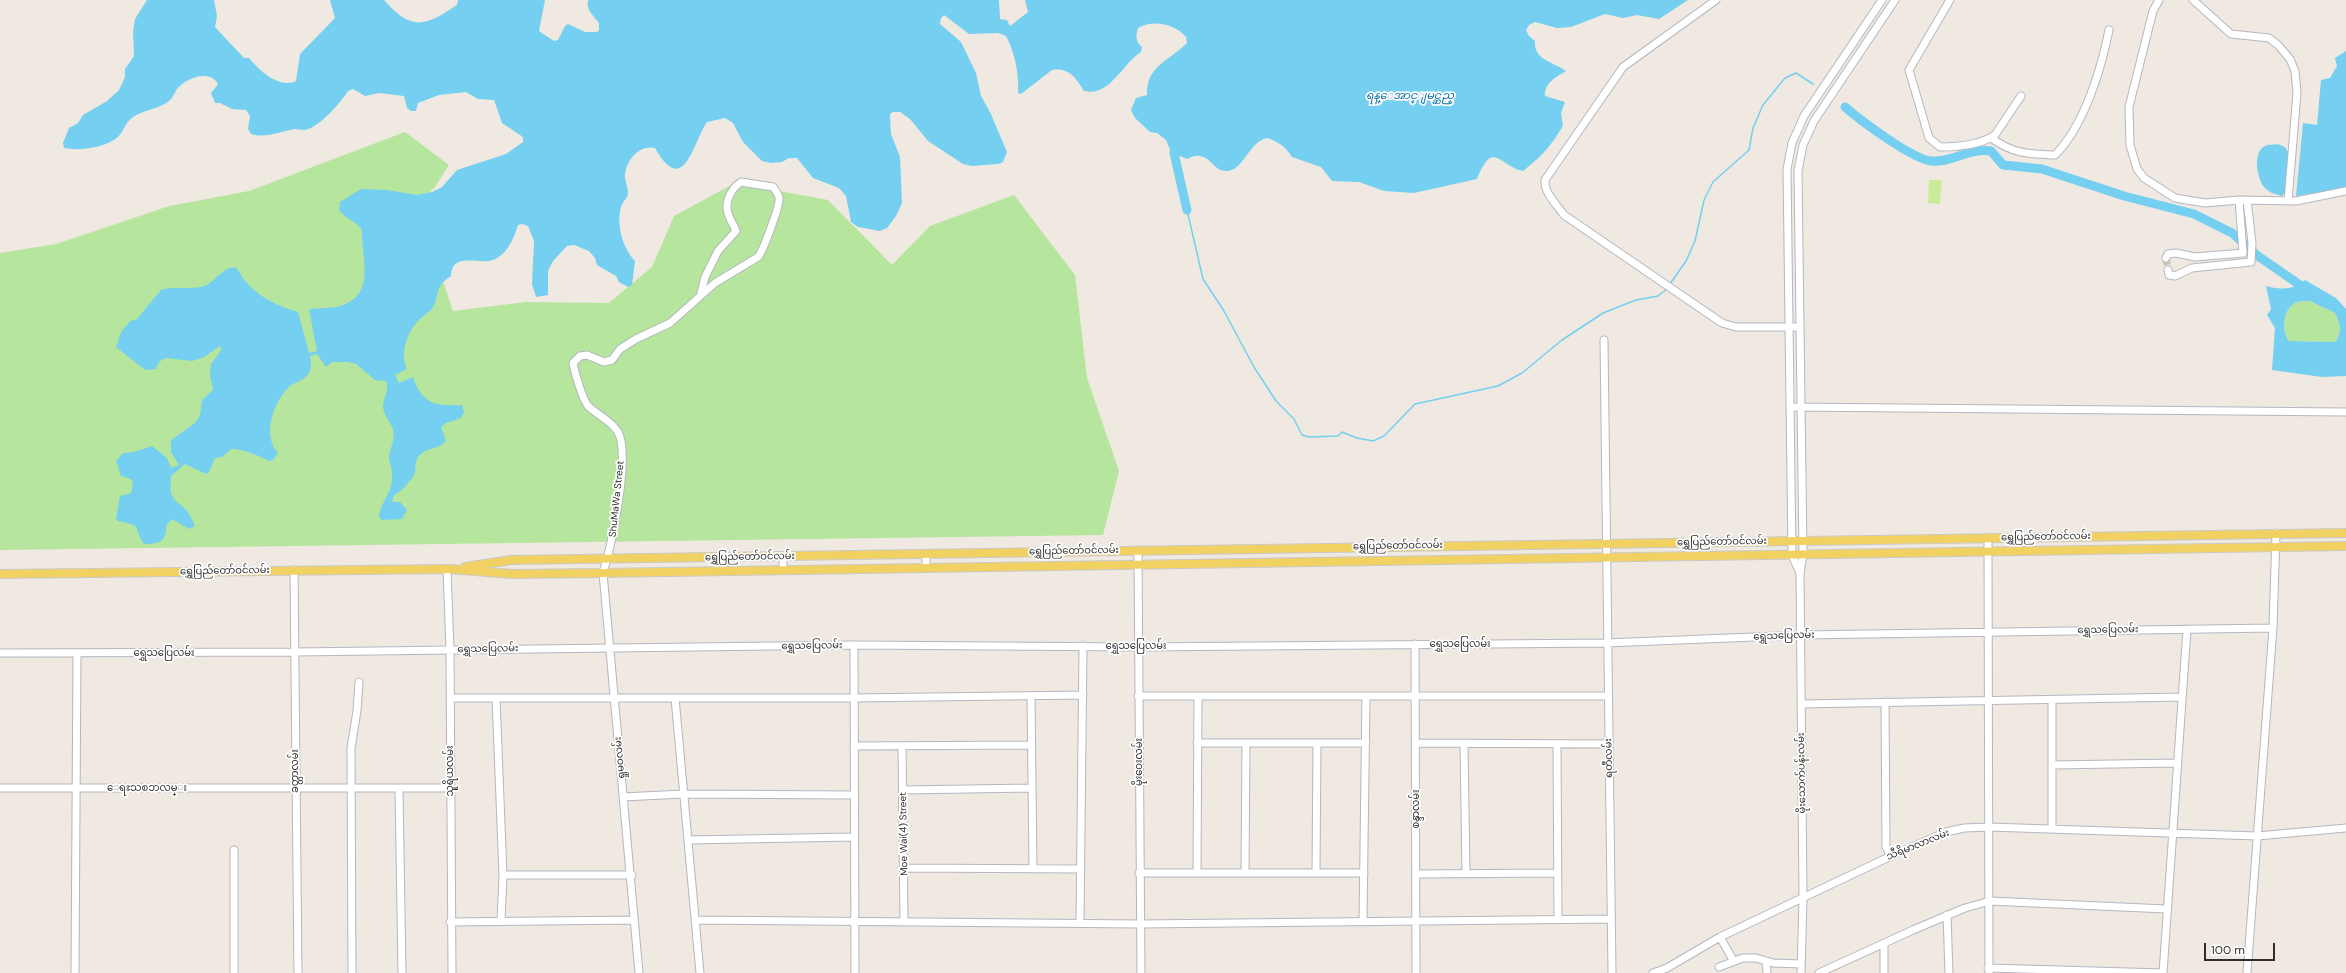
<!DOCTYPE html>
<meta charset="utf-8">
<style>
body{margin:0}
#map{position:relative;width:2346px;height:973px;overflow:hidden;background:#efe9e1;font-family:"DM Sans",sans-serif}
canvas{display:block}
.scale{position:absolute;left:2204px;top:943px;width:71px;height:18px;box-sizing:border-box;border:2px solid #2e2e2e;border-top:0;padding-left:5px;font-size:12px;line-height:14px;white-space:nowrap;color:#2e2e2e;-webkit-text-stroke:3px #fff;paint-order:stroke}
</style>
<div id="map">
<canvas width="2346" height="973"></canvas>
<div class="scale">100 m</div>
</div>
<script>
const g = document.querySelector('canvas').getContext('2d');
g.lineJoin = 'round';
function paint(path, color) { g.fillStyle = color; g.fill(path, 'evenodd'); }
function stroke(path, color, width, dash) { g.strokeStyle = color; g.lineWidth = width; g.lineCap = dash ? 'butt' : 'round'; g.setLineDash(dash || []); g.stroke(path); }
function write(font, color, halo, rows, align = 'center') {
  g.font = font + ' "DM Sans","Noto Sans Myanmar",sans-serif'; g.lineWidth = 3.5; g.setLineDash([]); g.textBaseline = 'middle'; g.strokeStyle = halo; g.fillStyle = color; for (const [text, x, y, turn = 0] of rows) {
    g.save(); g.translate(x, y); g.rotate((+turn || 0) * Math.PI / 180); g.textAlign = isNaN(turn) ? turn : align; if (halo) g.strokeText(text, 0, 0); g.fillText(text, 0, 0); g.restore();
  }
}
paint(new Path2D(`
 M405,132l44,33 -14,22 -18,18 36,106 73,-9 83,1 43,-36 22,-51 61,-33 93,17 64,65 38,-39 84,-31 61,80 12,103 32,93 -16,64 -1103,15v-297l56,-9 113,-38 80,-15z
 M2310,301l25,12c5,11 8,18 0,29l-46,-1c-8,-10 -6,-34 8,-39 4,-1 10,-1 13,-1z`), '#b6e59e');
paint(new Path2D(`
 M1929,180h13l-2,24 -12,-1z`), '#c9ec9a');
paint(new Path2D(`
 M147,0h67l3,16 -2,11 29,31h5c11,13 30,31 47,23l4,-27 35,-36 -5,-18h54c28,32 41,26 73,5l1,-5h87l-6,31 15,10 4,-1 7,-14 3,-2 17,8h12l2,-2v-7c-6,-8 -13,-13 -11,-23h411l1,19 7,1 3,6 18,-14 -3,-12h663l-29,19 -22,-4 -14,3 -18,-4 -34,13 -14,1 -22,-6 -6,3 -3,5 3,6 6,5c-2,19 19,21 31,30 -10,6 -22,12 -21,25l20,6 -4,11 2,13c-13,21 -21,30 -40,45 -23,-4 -30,-33 -46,8l-63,14 -30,-2 -25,-9 -27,-1 -11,-14 -29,-10c-6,-10 -13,-15 -25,-19 -18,4 -23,31 -39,33 -17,2 -18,-24 -41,-12l-16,-7 -5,-12 -9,-7 -7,-1 -15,-14 -4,-8 5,-12 11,-3c-1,-29 22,-34 40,-52l-1,-6c-11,-13 -33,-18 -48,-9 -2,8 -3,13 4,19l-1,5c-19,12 -31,45 -57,39 -8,-13 -15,-24 -32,-21l-31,24 -3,-1c1,-19 -3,-40 -12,-57l-8,-3 -29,1 -25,-19 -3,3 -1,6 21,18 15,31 5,23 9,16 17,40 -4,10 -5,2 -26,2 -9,-2 -35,-23 -18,-22 -10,-7h-7l-3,2 1,20 9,23 2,46 -6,13 -9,12 -7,3 -22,-4 -7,-5 -5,-26 -7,-8 -26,-10 -16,-20h-8l-7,4 -11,1 -9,-2 -19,-19 -10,-19 -8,-5 -18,4c-14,20 -23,77 -52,26 -17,-4 -31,15 -30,30 1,5 3,11 3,16 -1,5 -6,8 -7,13 -5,19 2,41 14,54l-3,24 -4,2 -9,-5 -3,-6 -19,-11 -2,-7 -6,-7 -15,-6 -7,1 -14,15 -5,10v24l-12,2 -4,-13 2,-43 -6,-15 -6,-2 -4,1c-4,13 -11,30 -25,35 -14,5 -41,-9 -42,16 -19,12 -10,21 -20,34 -3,3 -7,5 -10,8 -13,11 -22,35 -14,51l-12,6 4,8 14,-6c9,28 23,29 49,28l2,7 -3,6 -15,5 -5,4 5,14c-7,9 -23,6 -29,18 -2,3 -1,9 -2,13 -2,7 -14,20 -21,23l-2,7h8l7,8 -5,9 -20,1 -3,-3c1,-13 11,-22 13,-36 1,-8 -1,-14 -3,-21 -1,-9 7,-19 4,-31 -3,-8 -9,-13 -10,-22 0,-10 7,-17 3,-26l-11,-1 -19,-16 -8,-2h-16l-6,5 -9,-13 -7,2c1,6 2,13 -2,18 -5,8 -15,8 -20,14 -15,15 -26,48 -10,65l-5,7 -4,1c-8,-5 -29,-13 -38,-12l-9,8 -7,1 -6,14 -3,2 -21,-10 -14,12c-1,18 -2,20 12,31 4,2 10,14 12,19l-6,3 -17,-10 -6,7c1,16 -8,18 -22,18 -12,-18 0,-18 -26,-23l-2,-2 4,-23 11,-3 2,-11 -2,-3 -10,-3 -5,-15 7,-8 11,-1 18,-6 15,12 4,10 8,-3 -8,-13v-12l24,-17 5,-8 2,-15 11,-10 -3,-15 1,-11 11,-15 -2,-3 -16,11 -12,4 -27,-3 -6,4 -3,7 -11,1 -29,-23 5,-15 9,-11 7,-2 24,-29c9,-4 31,0 43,-4 11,-4 22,-23 33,-18 11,24 37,37 61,44l11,41 8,-2 -8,-42c9,-1 25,-1 31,-3 37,-11 21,-47 22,-76 -4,-8 -17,-11 -23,-20l1,-8 21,-13 26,1 30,5 15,-3 10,-5 15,-17 49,-16 17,-12v-5l-21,-14 -8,-23 -16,-1 -12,-7 -27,3 -21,8 -2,8h-5l-4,-3 -3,-12 -25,-3 -14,3 -12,-7 -5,2c-7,11 -29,37 -43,39 -5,0 -10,-2 -15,0 -14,3 -25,8 -39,4l-3,-5 2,-13 -4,-6 -14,-1 -12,-6h-5l-4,-10 7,-9c-8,-15 -32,-6 -41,5 -3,4 -4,9 -8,12 -10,8 -26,9 -36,16 -9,6 -9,17 -19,23 -13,8 -35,11 -50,8l-1,-5 6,-15 9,-5 5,-8 24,-14 12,-11 6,-13v-8l9,-13 -1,-24 2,-13z
 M2346,51v137l-50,8 7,-73 14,2 4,-45 9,-2 7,-12 -2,-8z
 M2278,144l7,3 3,5 -2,39 -4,5c-7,-2 -12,-3 -17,-8 -8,-8 -13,-36 0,-42 4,-2 9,-1 13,-2z
 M2305,280l31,18 10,11v67l-24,1 -50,-7 3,-42 -8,-13 4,-6 -5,-23c13,4 28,4 39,-6zM2310,301l25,12c5,11 8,19 0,29l-46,-1c-8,-10 -6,-34 8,-39 4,-1 9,-1 13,-1z`), '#75cff0');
stroke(new Path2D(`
 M1187,210l16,69 21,32 30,56 22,34 18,18 8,16 7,2 29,-1 4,-4 15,6 16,3 11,-5 31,-32 83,-18 24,-13 40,-33 41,-27 33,-13 22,-4 9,-7
 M1670,284l16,-23 9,-20 9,-41 9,-18 36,-32 4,-22 10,-23 22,-27 11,-5 17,11`), '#75cff0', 1.5);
stroke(new Path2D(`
 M1845,107c15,13 67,52 86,54 20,2 38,-13 60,-10l12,14 39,4 82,27 70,18 38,19 26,23 52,36
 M1174,153l13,57`), '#75cff0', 9);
stroke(new Path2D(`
 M2166,258l2,12`), '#c8c4bd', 7, [7, 3.5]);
const minor = new Path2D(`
 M1716,0l-93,67 -78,113c-1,13 12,25 19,35l158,108 14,4h64
 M1950,0l-41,70 20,68 11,9c17,0 40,-2 55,-12l26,-39
 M2159,0l-6,11 -24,96 1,38 7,24 7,9 31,20 30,5 34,-3 57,1 50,-10
 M2193,0l38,34 38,4 9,7 12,14 5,12 2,22 -9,108
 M1991,138c23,16 36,16 64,17 29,-29 46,-85 54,-125
 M2166,258l2,-4 8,-1 19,4 48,-4 -4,-53
 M2168,270l1,5 6,1 17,-8 59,-6 1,-19 -5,-43
 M1604,340l8,633
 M1790,407l556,5
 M1988,538l1,435
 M1138,550l3,423
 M926,554v13
 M447,569l3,80 2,324
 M294,570l4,403
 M783,570v-14
 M1800,573l-8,-18 -5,-386 5,-26 12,-27 78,-116
 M1415,644l1,329
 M854,645l1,328
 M0,653l294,-1 560,-7 284,2 469,-4 194,-8 472,-7
 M1031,696l2,173
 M1138,696h470
 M450,698h404l229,-3
 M496,698l7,177
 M675,698l25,275
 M1885,702l1,145 5,9
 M1801,704l381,-7
 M1197,743h169
 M1416,743l193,1
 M1464,744l2,129
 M1557,744l1,175
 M854,746l177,-1
 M902,746l2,175
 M2052,765l124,-2
 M0,788h450
 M399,788l3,185
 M903,790l129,-2
 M623,797l60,-3 170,1
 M2052,829v-129
 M688,840l165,-3
 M904,868l177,1
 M1139,873h225
 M1197,873l1,-177
 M1245,873l1,-130
 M1316,873l1,-130
 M1416,874l141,-1
 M1947,915l2,58
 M696,920l444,4 471,-5
 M501,921l2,-46h129
 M450,922l184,-2
 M1080,922l3,-276
 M1363,922l3,-226
 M1720,937l13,23
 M1884,943v30
 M1766,962l1,11
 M1719,967l24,-9h13l17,5 28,1
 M1988,968l175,5
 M75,973l2,-320
 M234,973v-123
 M352,973l-1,-225 6,-37 2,-29
 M639,973l-36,-400c8,-26 28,-117 15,-141 -7,-12 -21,-17 -30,-26 -6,-8 -13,-33 -15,-43l7,-7 7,-1 17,7 8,-2 8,-11 16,-10 34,-16 45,-40 43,-26c5,-6 22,-51 21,-59 0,-3 -4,-8 -6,-11l-32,-5c-10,7 -18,21 -12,34 2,6 5,9 7,15l-18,20 -13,26 -4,16
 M1653,973l14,-5 53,-31 171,-81 55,-24 18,-4 25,-1 268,9 89,-8
 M1801,973l2,-74 -3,-326 3,-18 -5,-384 5,-26 11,-24 81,-121
 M1819,973l94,-43 52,-22 25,-7 176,8
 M2163,973l24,-344
 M2247,973l26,-345 3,-95`);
const major = new Path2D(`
 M465,567l46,-7 1835,-27
 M0,574l450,-5 62,5 91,-1 1743,-27`);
stroke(minor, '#b4b7c1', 9);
stroke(major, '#c9c9c9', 10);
stroke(minor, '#fff', 7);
stroke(major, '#f2d163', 8);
write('10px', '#2e2e2e', '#fff', [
 ["ShuMaWa Street",617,499,-84],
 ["ရွှေပြည်တော်ဝင်လမ်း",2046,537,-1],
 ["ရွှေပြည်တော်ဝင်လမ်း",1722,542,-1],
 ["ရွှေပြည်တော်ဝင်လမ်း",1398,546,-1],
 ["ရွှေပြည်တော်ဝင်လမ်း",1074,551,-1],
 ["ရွှေပြည်တော်ဝင်လမ်း",750,557,-1],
 ["ရွှေပြည်တော်ဝင်လမ်း",225,571,-1],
 ["ရွှေသပြေလမ်း",2108,630,-1],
 ["ရွှေသပြေလမ်း",1784,636,-2],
 ["ရွှေသပြေလမ်း",1460,644],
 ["ရွှေသပြေလမ်း",812,646,-1],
 ["ရွှေသပြေလမ်း",1136,646],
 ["ရွှေသပြေလမ်း",488,649,-1],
 ["ရွှေသပြေလမ်း",164,653],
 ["ရှုမဝလမ်း",620,758,-95],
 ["ရတီလမ်း",1609,758,-91],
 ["မိုးဝေးလမ်း",1139,762,-90],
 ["ခတ္တာလမ်း",295,771,-90],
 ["သူရိယလမ်း",450,771,-90],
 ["မိုးသောက်ပန်းလမ်း",1802,773,-91],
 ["ေရႊသစၥာလမ္း",147,788],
 ["စန္ဒာလမ်း",1416,809,-90],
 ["Moe Wai(4) Street",904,834,-91],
 ["သီရိမာလာလမ်း",1918,845,-22]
]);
write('italic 11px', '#0d6fa3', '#fff', [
 ["ရန္ေအာင္ျမင္ဆည္",1410,96]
]);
</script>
